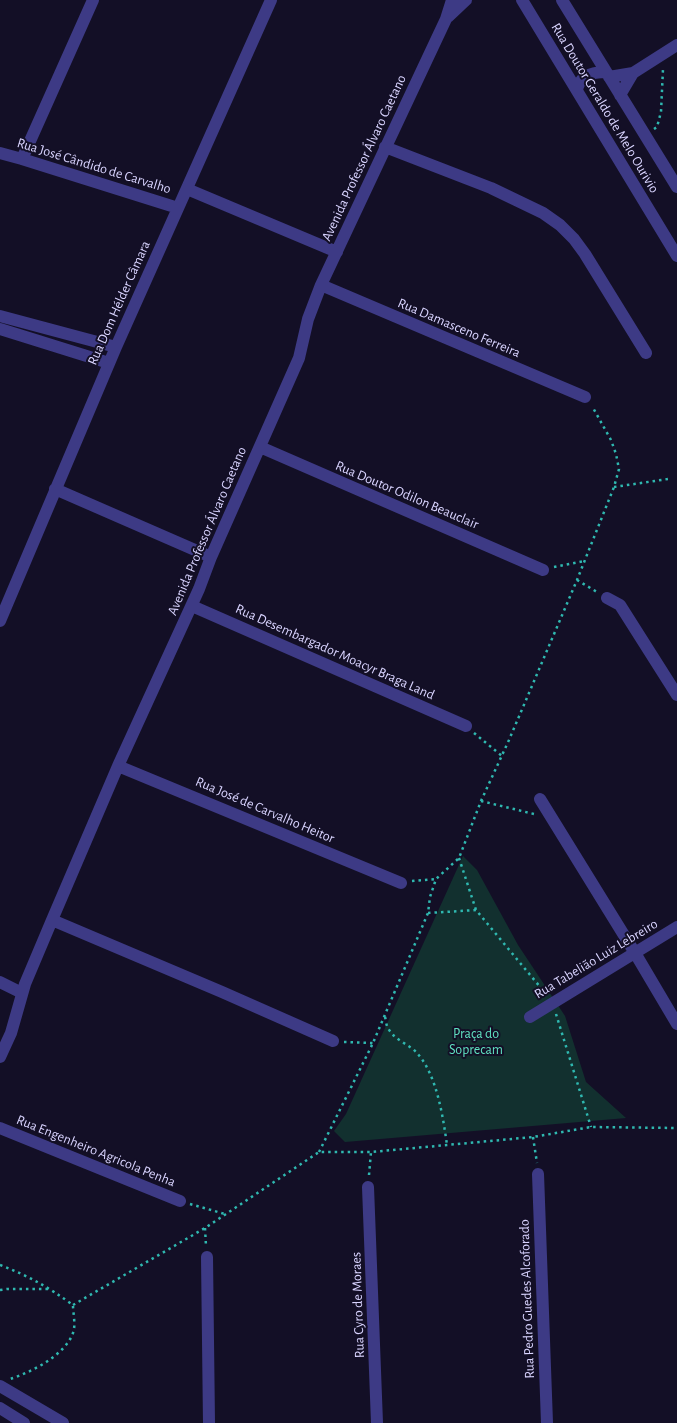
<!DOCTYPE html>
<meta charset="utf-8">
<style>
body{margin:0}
canvas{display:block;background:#130f26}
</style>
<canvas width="677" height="1423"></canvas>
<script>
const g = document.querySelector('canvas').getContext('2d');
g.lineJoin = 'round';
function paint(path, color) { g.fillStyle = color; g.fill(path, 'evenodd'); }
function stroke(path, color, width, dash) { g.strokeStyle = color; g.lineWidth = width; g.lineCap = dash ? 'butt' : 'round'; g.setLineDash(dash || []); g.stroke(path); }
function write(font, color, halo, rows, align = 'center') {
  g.font = font + ' "Alegreya Sans",sans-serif'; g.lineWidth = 4; g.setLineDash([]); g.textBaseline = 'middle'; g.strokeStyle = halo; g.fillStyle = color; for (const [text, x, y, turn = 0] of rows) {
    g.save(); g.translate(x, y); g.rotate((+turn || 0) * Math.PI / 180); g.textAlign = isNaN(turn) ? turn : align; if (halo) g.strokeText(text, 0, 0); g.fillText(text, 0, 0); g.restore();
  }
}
paint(new Path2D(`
 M463,856l14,14 41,75 47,71 21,66 40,36 -281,24 -11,-11 12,-17z`), '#12302f');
stroke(new Path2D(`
 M654,129l3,-2 4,-15 2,-43
 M614,487l54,-8
 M554,567l30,-6
 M577,580l20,12
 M474,733l28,23
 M481,801l53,13
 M459,858l17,52
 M412,881l24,-2
 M428,913l48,-3 70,84
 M556,1014l35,113
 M385,1017c1,3 1,8 3,11 6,12 21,16 29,25 20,22 26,64 30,92
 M344,1042l29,1
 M533,1137l4,26
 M319,1152l54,-109 55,-130 2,-16 6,-18 23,-21 22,-57 28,-61 68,-160 37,-93 5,-18 -3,-15 -5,-14 -19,-34
 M369,1175l2,-23
 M190,1204l35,10
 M205,1228l1,18
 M0,1265c29,11 48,22 73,40 0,8 3,20 0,28 -8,22 -41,39 -63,46
 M0,1290l7,-1h41
 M73,1305l132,-77 114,-76h52l76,-7 86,-8 58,-10 86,1`), '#2fb8b0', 2.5, [2.5, 4]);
stroke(new Path2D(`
 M522,0l155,256
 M562,0l115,187
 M448,17l18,-17
 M633,73l44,-28
 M609,77l24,-4 -13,22
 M577,90c3,-15 15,-18 29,-18
 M385,147l106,41 52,25 17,12 14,14 11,15 61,99
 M0,153l22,6 156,49
 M22,159l71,-159
 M187,189l150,63
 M321,285l264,112
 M0,316l116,31
 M0,329l109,34
 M260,447l283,123
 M55,489l156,68
 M607,598l13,7 57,90
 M192,606l274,120
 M0,621l116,-274 155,-347
 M118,766l283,117
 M540,799l95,154 42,71
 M52,920l170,72 111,49
 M0,982l22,11
 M530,1017l147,-90
 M0,1057l11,-24 14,-49 27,-64 66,-154 81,-177 12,-32 88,-199 9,-39 13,-34 125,-266 6,-19
 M0,1128l180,73
 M538,1174l9,249
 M368,1187l9,236
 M207,1257l2,166
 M0,1386l63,37
 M0,1408l24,15`), '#3d3a85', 12);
write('14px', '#d9d4ff', '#130f26', [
 ["Rua Doutor Geraldo de Melo Ourivio",605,108,59],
 ["Avenida Professor Álvaro Caetano",364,158,-65],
 ["Rua José Cândido de Carvalho",94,166,17],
 ["Rua Dom Hélder Câmara",119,303,-66],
 ["Rua Damasceno Ferreira",459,328,23],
 ["Rua Doutor Odilon Beauclair",407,495,23],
 ["Avenida Professor Álvaro Caetano",207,531,-67],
 ["Rua Desembargador Moacyr Braga Land",335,652,24],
 ["Rua José de Carvalho Heitor",265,810,23],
 ["Rua Tabelião Luiz Lebreiro",596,959,-31],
 ["Rua Engenheiro Agricola Penha",96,1151,22],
 ["Rua Pedro Guedes Alcoforado",527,1299,-92],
 ["Rua Cyro de Moraes",358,1305,-92]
]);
write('14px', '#5fe0c0', '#130f26', [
 ["Praça do",476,1034],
 ["Soprecam",476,1050]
]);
</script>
